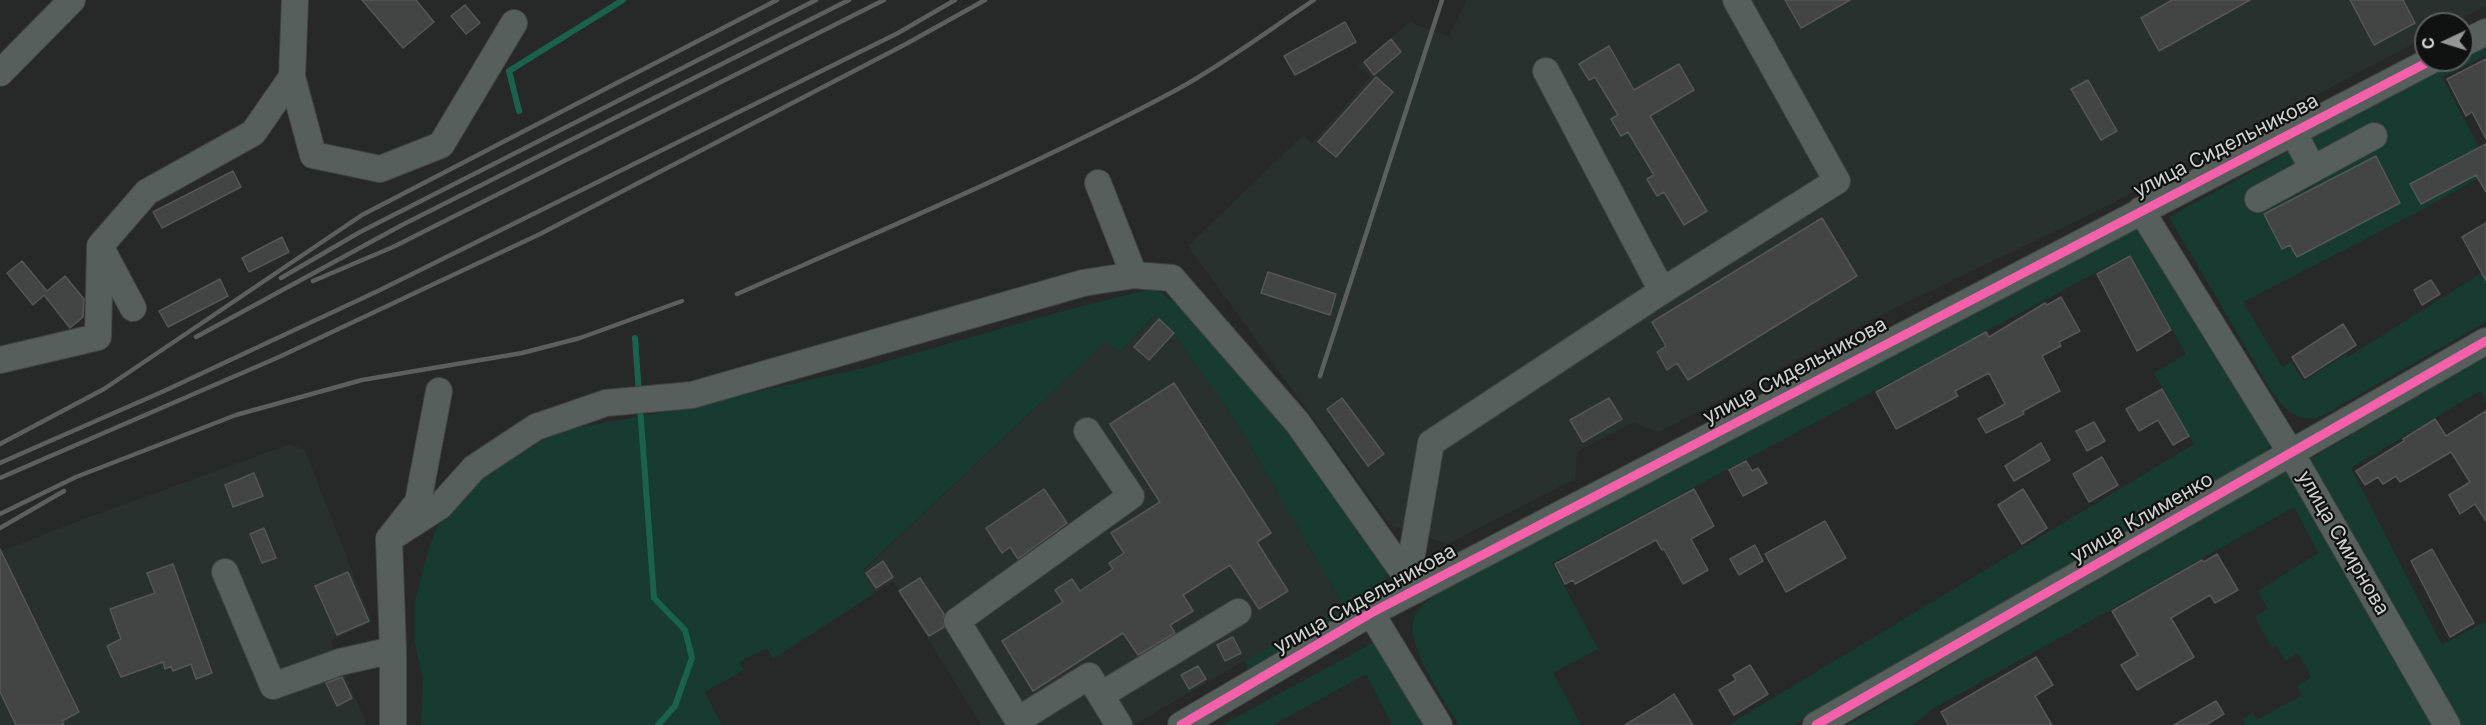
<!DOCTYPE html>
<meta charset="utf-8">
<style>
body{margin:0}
#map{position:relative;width:2486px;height:725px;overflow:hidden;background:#272828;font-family:Inter,sans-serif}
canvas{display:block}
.north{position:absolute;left:2414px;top:12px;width:60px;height:60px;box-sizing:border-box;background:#101211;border:2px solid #5d5f5e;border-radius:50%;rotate:266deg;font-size:16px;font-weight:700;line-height:24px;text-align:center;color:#d0d2d1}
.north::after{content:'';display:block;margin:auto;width:21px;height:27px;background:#959696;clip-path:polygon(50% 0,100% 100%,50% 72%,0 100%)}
</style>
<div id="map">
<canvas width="2486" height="725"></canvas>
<div class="north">С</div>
</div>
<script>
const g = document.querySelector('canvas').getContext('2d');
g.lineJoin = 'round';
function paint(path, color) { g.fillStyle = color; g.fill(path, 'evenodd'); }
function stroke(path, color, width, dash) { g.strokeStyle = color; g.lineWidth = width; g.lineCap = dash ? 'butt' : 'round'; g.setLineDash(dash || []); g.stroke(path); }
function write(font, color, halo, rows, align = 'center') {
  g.font = font + ' Inter,sans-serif'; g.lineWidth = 4.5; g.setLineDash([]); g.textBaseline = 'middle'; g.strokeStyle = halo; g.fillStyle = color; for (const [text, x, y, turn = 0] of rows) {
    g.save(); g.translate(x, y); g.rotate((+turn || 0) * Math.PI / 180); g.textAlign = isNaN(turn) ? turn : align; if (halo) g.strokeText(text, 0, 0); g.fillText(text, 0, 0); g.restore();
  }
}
paint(new Path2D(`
 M1467,0h1019v6l-35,18h-25v13l-327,173 -214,103 -227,120 -24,-11 -57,30 -2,27 -127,65 -57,-18 -203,-280 115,-111 9,8 59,-67 -13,-10 52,-44 39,15z
 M1156,314l14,14 67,95 108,185 -101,53 -110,64h-153l-88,-143 -18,11 -13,-21 244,-231 14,11z
 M290,444l15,6 67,172 -41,19 36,84h-367v-173l70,-28z`), '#28312d');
paint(new Path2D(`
 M2486,46v9l-44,22 44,84v13l-72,40 -171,88 39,65 9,-5 13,19 42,-27 2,3 138,-87v52l-164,94c-24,8 -37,-6 -50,-24l-103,-175 196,-108z
 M2141,220l130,221 -2,7 -6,6 -142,84 -327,187h-66l466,-281 -40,-71 32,-19 -57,-99 -577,308 46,86 -45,24 28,52h-122c-13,-23 -59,-85 -43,-111 5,-10 15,-16 24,-22z
 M1147,290l14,2 20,16 117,124 88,130c1,10 2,17 -3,27 -13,25 -103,69 -131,85l-8,-13 101,-53 -108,-185 -67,-95 -15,-14 -35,38 -15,-10 -243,229 13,22 -102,66 -6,-11 -28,14 5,8 -39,22 17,33h-301l2,-46 -8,-35v-43l12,-46 9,-27 38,-46 85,-51 115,-21 189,-42 196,-56z
 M2486,356v47l-6,-12 -129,77 91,177 44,-24v104h-25l-154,-264z
 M2293,467l154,258h-202l-2,-6 10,-6 4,7 45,-25 -5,-9 14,-9 -13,-24 -12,8 -10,-15 -4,2 -17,-31 13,-8 -10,-18 60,-38 -24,-46 -358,200 -24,18h-65z
 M1378,640l47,85h-33l-26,-51 -93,51h-51z`), '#173b30');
stroke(new Path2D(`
 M519,111l-10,-40 114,-71
 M635,338l4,56
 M640,407l14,191 31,32 7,28 -17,48 -17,19`), '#1b624e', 6);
const building = new Path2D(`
 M362,0h54l18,22 -31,26z
 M1785,0h65l-49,28z
 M2172,0h78l-91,51 -18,-33z
 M2350,0h53l12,23 -41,22z
 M465,5l15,18 -14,11 -15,-18z
 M1345,22l11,20 -61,33 -11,-19z
 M1391,39l10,13 -27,23 -10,-13z
 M1609,46l25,44 45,-26 15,26 -44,26 57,95 -23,14 -20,-33 -7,4 -10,-17 7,-4 -26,-43 -7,4 -10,-17 7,-4 -23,-38 -6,3 -10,-16z
 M2486,59v80l-14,-27 -6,4 -19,-37z
 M1376,77l17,15 -57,65 -18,-15z
 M2088,80l29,51 -16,9 -30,-51z
 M2486,144v48l-10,-17 -55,29 -11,-20z
 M2376,156l24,47 -103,54 -7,-12 -8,4 -18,-35z
 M233,171l8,16 -79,41 -9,-16z
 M1822,218l35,58 -169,104 -11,-17 -10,7 -10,-18 9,-6 -14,-24z
 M2486,223v58l-24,-44z
 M282,237l7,15 -40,20 -7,-14z
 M2130,256l41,74 -34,21 -40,-77z
 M22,261l25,30 18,-15 19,23 -1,18 -13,11 -26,-33 -11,10 -26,-32z
 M1268,272l68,22 -6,21 -69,-22z
 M220,279l8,17 -60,31 -9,-16z
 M2431,280l9,14 -18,11 -8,-15z
 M2061,297l19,34 -21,11 2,4 -19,10 18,35 -37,20 1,3 -38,19 -8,-14 27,-15 -16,-31 -34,18 3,5 -62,33 -20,-37 110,-60 3,5 56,-34 2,2z
 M1159,319l15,14 -25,27 -15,-13z
 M2343,324l13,21 -51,33 -13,-21z
 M1174,383l97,150 -14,9 31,49 -29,18 -29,-44 -47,30 10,16 -23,14 5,8 -37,22 -15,-22 -90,58 -31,-50 61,-39 -8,-12 17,-11 8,12 33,-22 -4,-6 15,-10 -13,-20 49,-31 -50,-78z
 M2162,389l27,47 -16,9 -15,-25 -19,11 -13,-22z
 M1342,398l42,56 -16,12 -41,-57z
 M1609,398l13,21 -39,23 -13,-22z
 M2486,411v110l-11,-17 -15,10 -11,-19 21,-13 -19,-30 -51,30 -4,-6 -13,8 -5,-7 -13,8 -9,-14 48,-30 -1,-2 32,-20 11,17z
 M2094,422l11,19 -18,10 -11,-20z
 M2041,443l9,17 -36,21 -9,-15z
 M2102,457l16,28 -29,17 -16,-28z
 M1746,461l6,10 6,-3 9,15 -24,13 -14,-26z
 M254,473l9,23 -30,11 -8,-22z
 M1044,489l23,34 -49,36 -8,-12 -8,6 -16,-25z
 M1694,489l20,37 -23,13 17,31 -25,14 -19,-35 -2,1 -6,-10 -81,44 -2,-4 -8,4 -10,-20z
 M2023,489l24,39 -25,16 -24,-39z
 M1825,521l21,37 -60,34 -21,-38z
 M264,528l12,30 -14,5 -12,-29z
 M1755,545l8,16 -24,14 -9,-16z
 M0,549l79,163 -17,9 2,4h-48l-16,-33z
 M2432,549l42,74 -24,14 -39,-76z
 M2217,554l21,36 -23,13 -5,-8 -39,23 23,39 -57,33 -16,-25 17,-10 -26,-44 90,-51 2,2z
 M883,561l10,16 -17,11 -10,-15z
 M173,564l39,109 -16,6 -5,-15 -18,7 -2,-5 -6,3 -2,-7 -42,15 -14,-31 14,-7 -11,-30 45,-16 -8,-20z
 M348,572l21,49 -32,14 -22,-49z
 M920,578l24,36v13l-15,9 -30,-45z
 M1233,637l8,16 -16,8 -8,-16z
 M2036,657l17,28 -18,11 17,29h-104l-7,-13z
 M1750,665l18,29 -34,21 -15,-25 17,-10 -3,-5z
 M1198,666l8,13 -17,10 -8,-14z
 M342,677l10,21 -15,8 -11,-23z
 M1674,694l19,31h-68l31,-19z
 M2216,701l8,13 -18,11h-32z`);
paint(building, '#434444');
stroke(building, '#555756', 1.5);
const minor = new Path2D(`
 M2462,44l24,-12
 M1546,71l116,220
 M0,73l72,-73
 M292,77l21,78 67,14 61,-24 73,-122
 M2313,169l61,-33
 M1098,183l36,92
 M2258,199l55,-30 -20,-37
 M2141,210l150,243 156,272
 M133,308l-33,-62 47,-54 106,-59 39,-56 3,-77
 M0,360l98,-23 2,-87
 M1087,431l44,65 -174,125 61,99 71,-44 30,49
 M389,539l51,-33 34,-38 62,-41 70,-24 86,-8 391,-112 51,-8 38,3 125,144 119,168
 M225,572l48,114 67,-24 53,-12
 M1408,578l23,-135 231,-152 175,-110 -101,-181
 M1371,613l68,112
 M1101,695l137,-83
 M393,725v-75l-4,-111 29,-37 21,-111
 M1181,725l190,-112 1061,-553
 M1816,725l670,-384`);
stroke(minor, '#424343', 28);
stroke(minor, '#575f5c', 26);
stroke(new Path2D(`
 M281,278l79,-46 456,-232
 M313,281l80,-34 491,-247
 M737,294c148,-65 298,-128 441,-205 47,-26 91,-59 136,-89
 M196,337l206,-112 447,-225
 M1320,376l122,-376
 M0,444l104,-55 258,-174 415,-215
 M0,463l164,-72 216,-101 518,-257 57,-33
 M0,478l279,-121 261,-123 366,-190 79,-44
 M0,514l76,-37 160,-62 126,-35 160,-27 58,-15 102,-37
 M0,528l64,-37`), '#5b5f5e', 4.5);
stroke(new Path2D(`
 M1181,725l190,-112 1061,-553
 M1816,725l670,-384`), '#f560ab', 9);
write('20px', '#d0d2d1', '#101211', [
 ["улица Сидельникова",2226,146,-27],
 ["улица Сидельникова",1795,371,-28],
 ["улица Клименко",2142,518,-30],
 ["улица Смирнова",2343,543,60],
 ["улица Сидельникова",1365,599,-29]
]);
</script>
